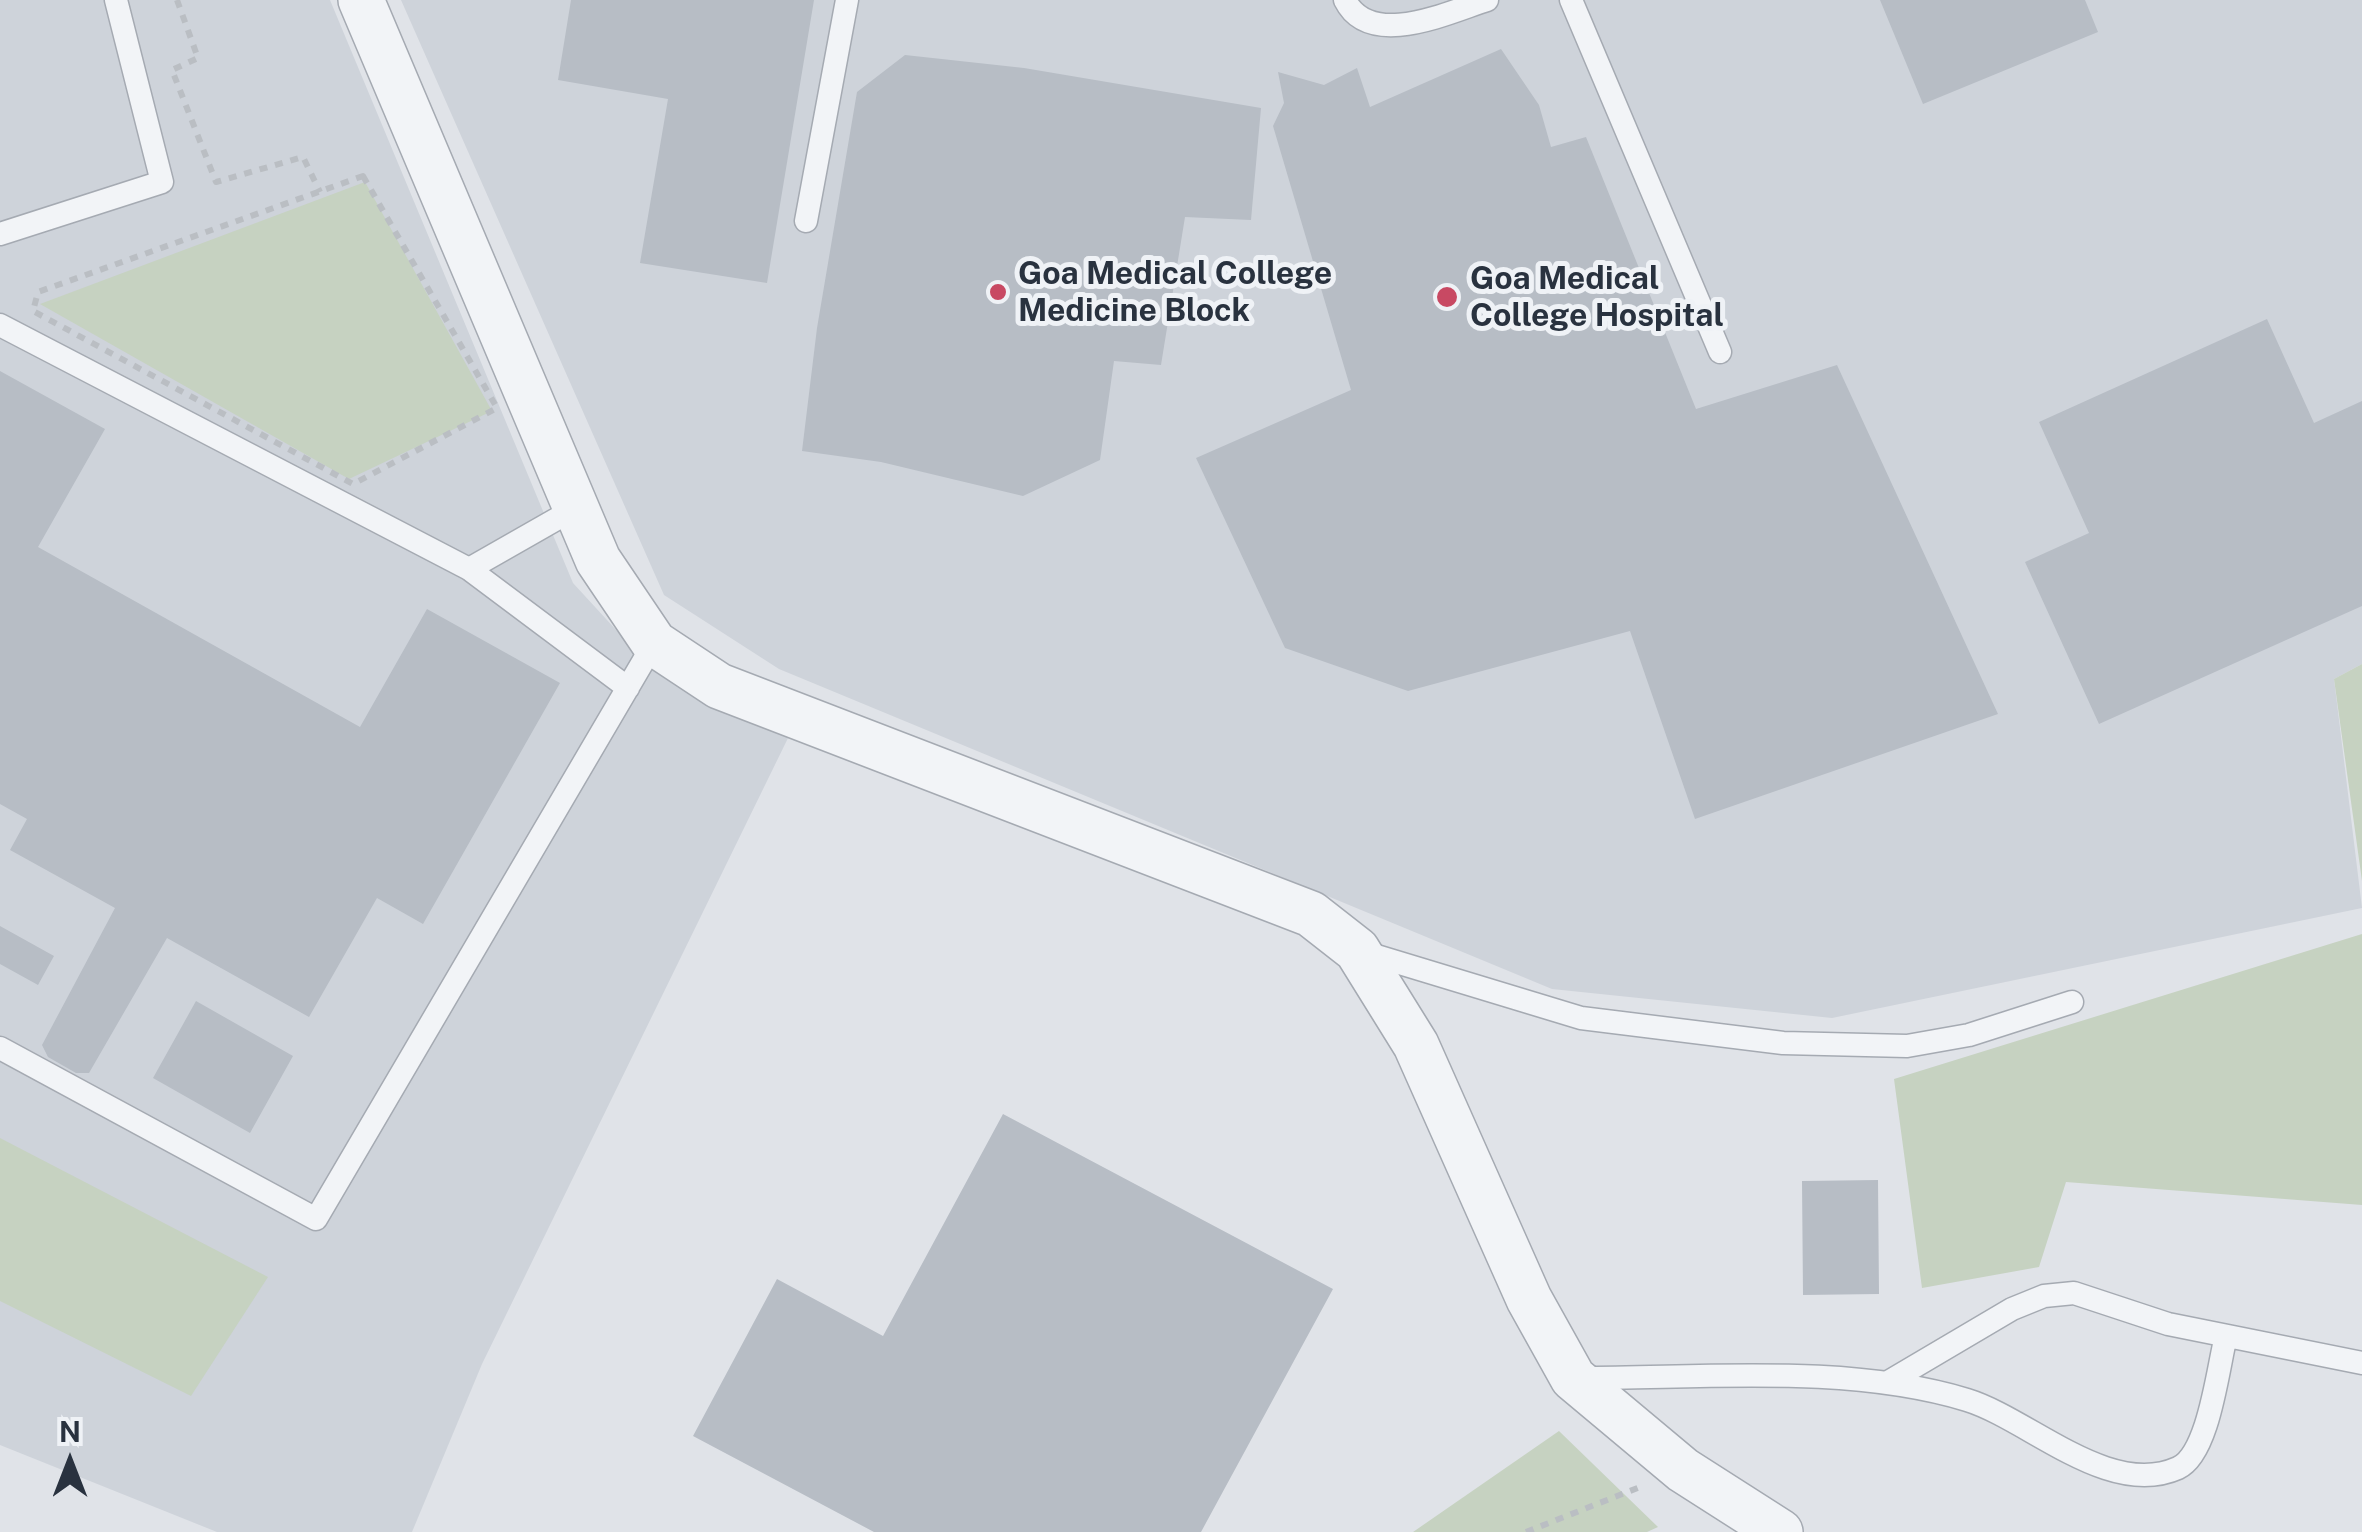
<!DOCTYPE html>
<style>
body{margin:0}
#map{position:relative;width:2362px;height:1532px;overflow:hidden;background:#e0e3e8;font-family:"Public Sans",sans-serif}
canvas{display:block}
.north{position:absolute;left:20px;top:1412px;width:100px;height:100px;-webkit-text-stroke:8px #eff2f6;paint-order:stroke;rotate:0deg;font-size:28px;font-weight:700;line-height:40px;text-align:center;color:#29323f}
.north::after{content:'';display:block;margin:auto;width:35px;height:45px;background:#29323f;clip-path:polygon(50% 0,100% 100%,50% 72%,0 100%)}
</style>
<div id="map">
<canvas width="2362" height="1532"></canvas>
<div class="north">N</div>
</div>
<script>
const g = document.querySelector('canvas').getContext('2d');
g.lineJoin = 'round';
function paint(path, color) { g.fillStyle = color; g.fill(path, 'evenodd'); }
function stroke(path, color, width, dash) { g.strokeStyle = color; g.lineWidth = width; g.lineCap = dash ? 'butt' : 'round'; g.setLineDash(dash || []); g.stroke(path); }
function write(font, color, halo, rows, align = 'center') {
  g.font = font + ' "Public Sans",sans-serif'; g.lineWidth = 10; g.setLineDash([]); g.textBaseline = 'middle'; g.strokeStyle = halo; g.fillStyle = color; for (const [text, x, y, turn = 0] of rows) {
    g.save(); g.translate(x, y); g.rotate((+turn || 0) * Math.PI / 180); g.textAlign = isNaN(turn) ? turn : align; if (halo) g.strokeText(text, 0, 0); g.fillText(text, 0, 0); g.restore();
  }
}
paint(new Path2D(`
 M0,0h330l243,583 79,86 137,67 -307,628 -70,168h-195l-217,-87z
 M401,0h1961v664l-28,15 28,229 -530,110 -280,-29 -773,-320 -115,-74z`), '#ced3da');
paint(new Path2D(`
 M365,182l127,229 -143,68 -309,-175z
 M2362,664v217l-28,-202z
 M2362,934v271l-296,-23 -27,85 -117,21 -28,-209z
 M0,1138l268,139 -77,119 -191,-95z
 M1559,1431l99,96 -11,5h-234z`), '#c6d2c1');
paint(new Path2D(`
 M571,0h243l-47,283 -127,-20 28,-164 -110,-19z
 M1880,0h205l13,32 -175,72z
 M1501,49l38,56 12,42 35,-10 110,272 141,-44 161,349 -303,105 -65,-188 -222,60 -123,-43 -89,-190 155,-68 -78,-264 11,-23 -6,-31 46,13 33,-17 13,39z
 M905,55l119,13 237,40 -10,112 -66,-3 -24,148 -47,-4 -14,99 -77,36 -142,-34 -79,-11 15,-123 40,-236z
 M2267,319l47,104 48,-22v205l-263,118 -74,-162 64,-29 -50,-111z
 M0,371l105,58 -67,118 322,180 67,-118 133,74 -137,241 -46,-26 -68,119 -142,-79 -78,135h-13l-28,-16 -6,-12 73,-137 -105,-58 17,-31 -27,-15z
 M0,926l54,30 -16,29 -38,-21z
 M196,1001l97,55 -43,77 -97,-55z
 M1003,1114l330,175 -132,243h-327l-181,-96 84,-157 106,57z
 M1878,1180l1,114 -76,1 -1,-114z`), '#b7bdc5');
const lane = new Path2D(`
 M1345,0c25,50 104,12 142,0
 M1571,0l149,352
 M806,221l41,-221
 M0,234l162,-52 -46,-182
 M0,325l469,244 159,119
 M469,569l107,-61
 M1360,951l221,67 202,25 124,3 62,-11 103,-33
 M0,1048l316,171 338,-576
 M1581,1378c125,0 267,-14 386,22 62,19 142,99 211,68 31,-14 40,-101 48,-132
 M1890,1381l122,-72 32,-13 30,-3 94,31 194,39`);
const street = new Path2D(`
 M361,0l237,560 56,83 65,43 592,228 46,36 59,95 113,254 44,79 110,92 97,62`);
stroke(lane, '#a5aab2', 25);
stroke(street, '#a5aab2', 48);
stroke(new Path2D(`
 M177,0l21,58 -26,12 44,112 87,-25 17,35
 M363,176l134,232 -144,76 -320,-173 5,-19z
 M1526,1532l114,-45`), '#babec3', 6, [8, 8]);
stroke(lane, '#f2f4f7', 22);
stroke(street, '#f2f4f7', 45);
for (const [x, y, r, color] of [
 [998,292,10,"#c84963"],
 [1447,297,12,"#c84963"]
]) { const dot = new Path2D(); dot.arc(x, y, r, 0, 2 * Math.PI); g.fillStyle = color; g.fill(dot); stroke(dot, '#eff2f6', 4); }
write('bold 32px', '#29323f', '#eff2f6', [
 ["Goa Medical College",1018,274],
 ["Medicine Block",1018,311],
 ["Goa Medical",1470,279],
 ["College Hospital",1470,316]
], 'left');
</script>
